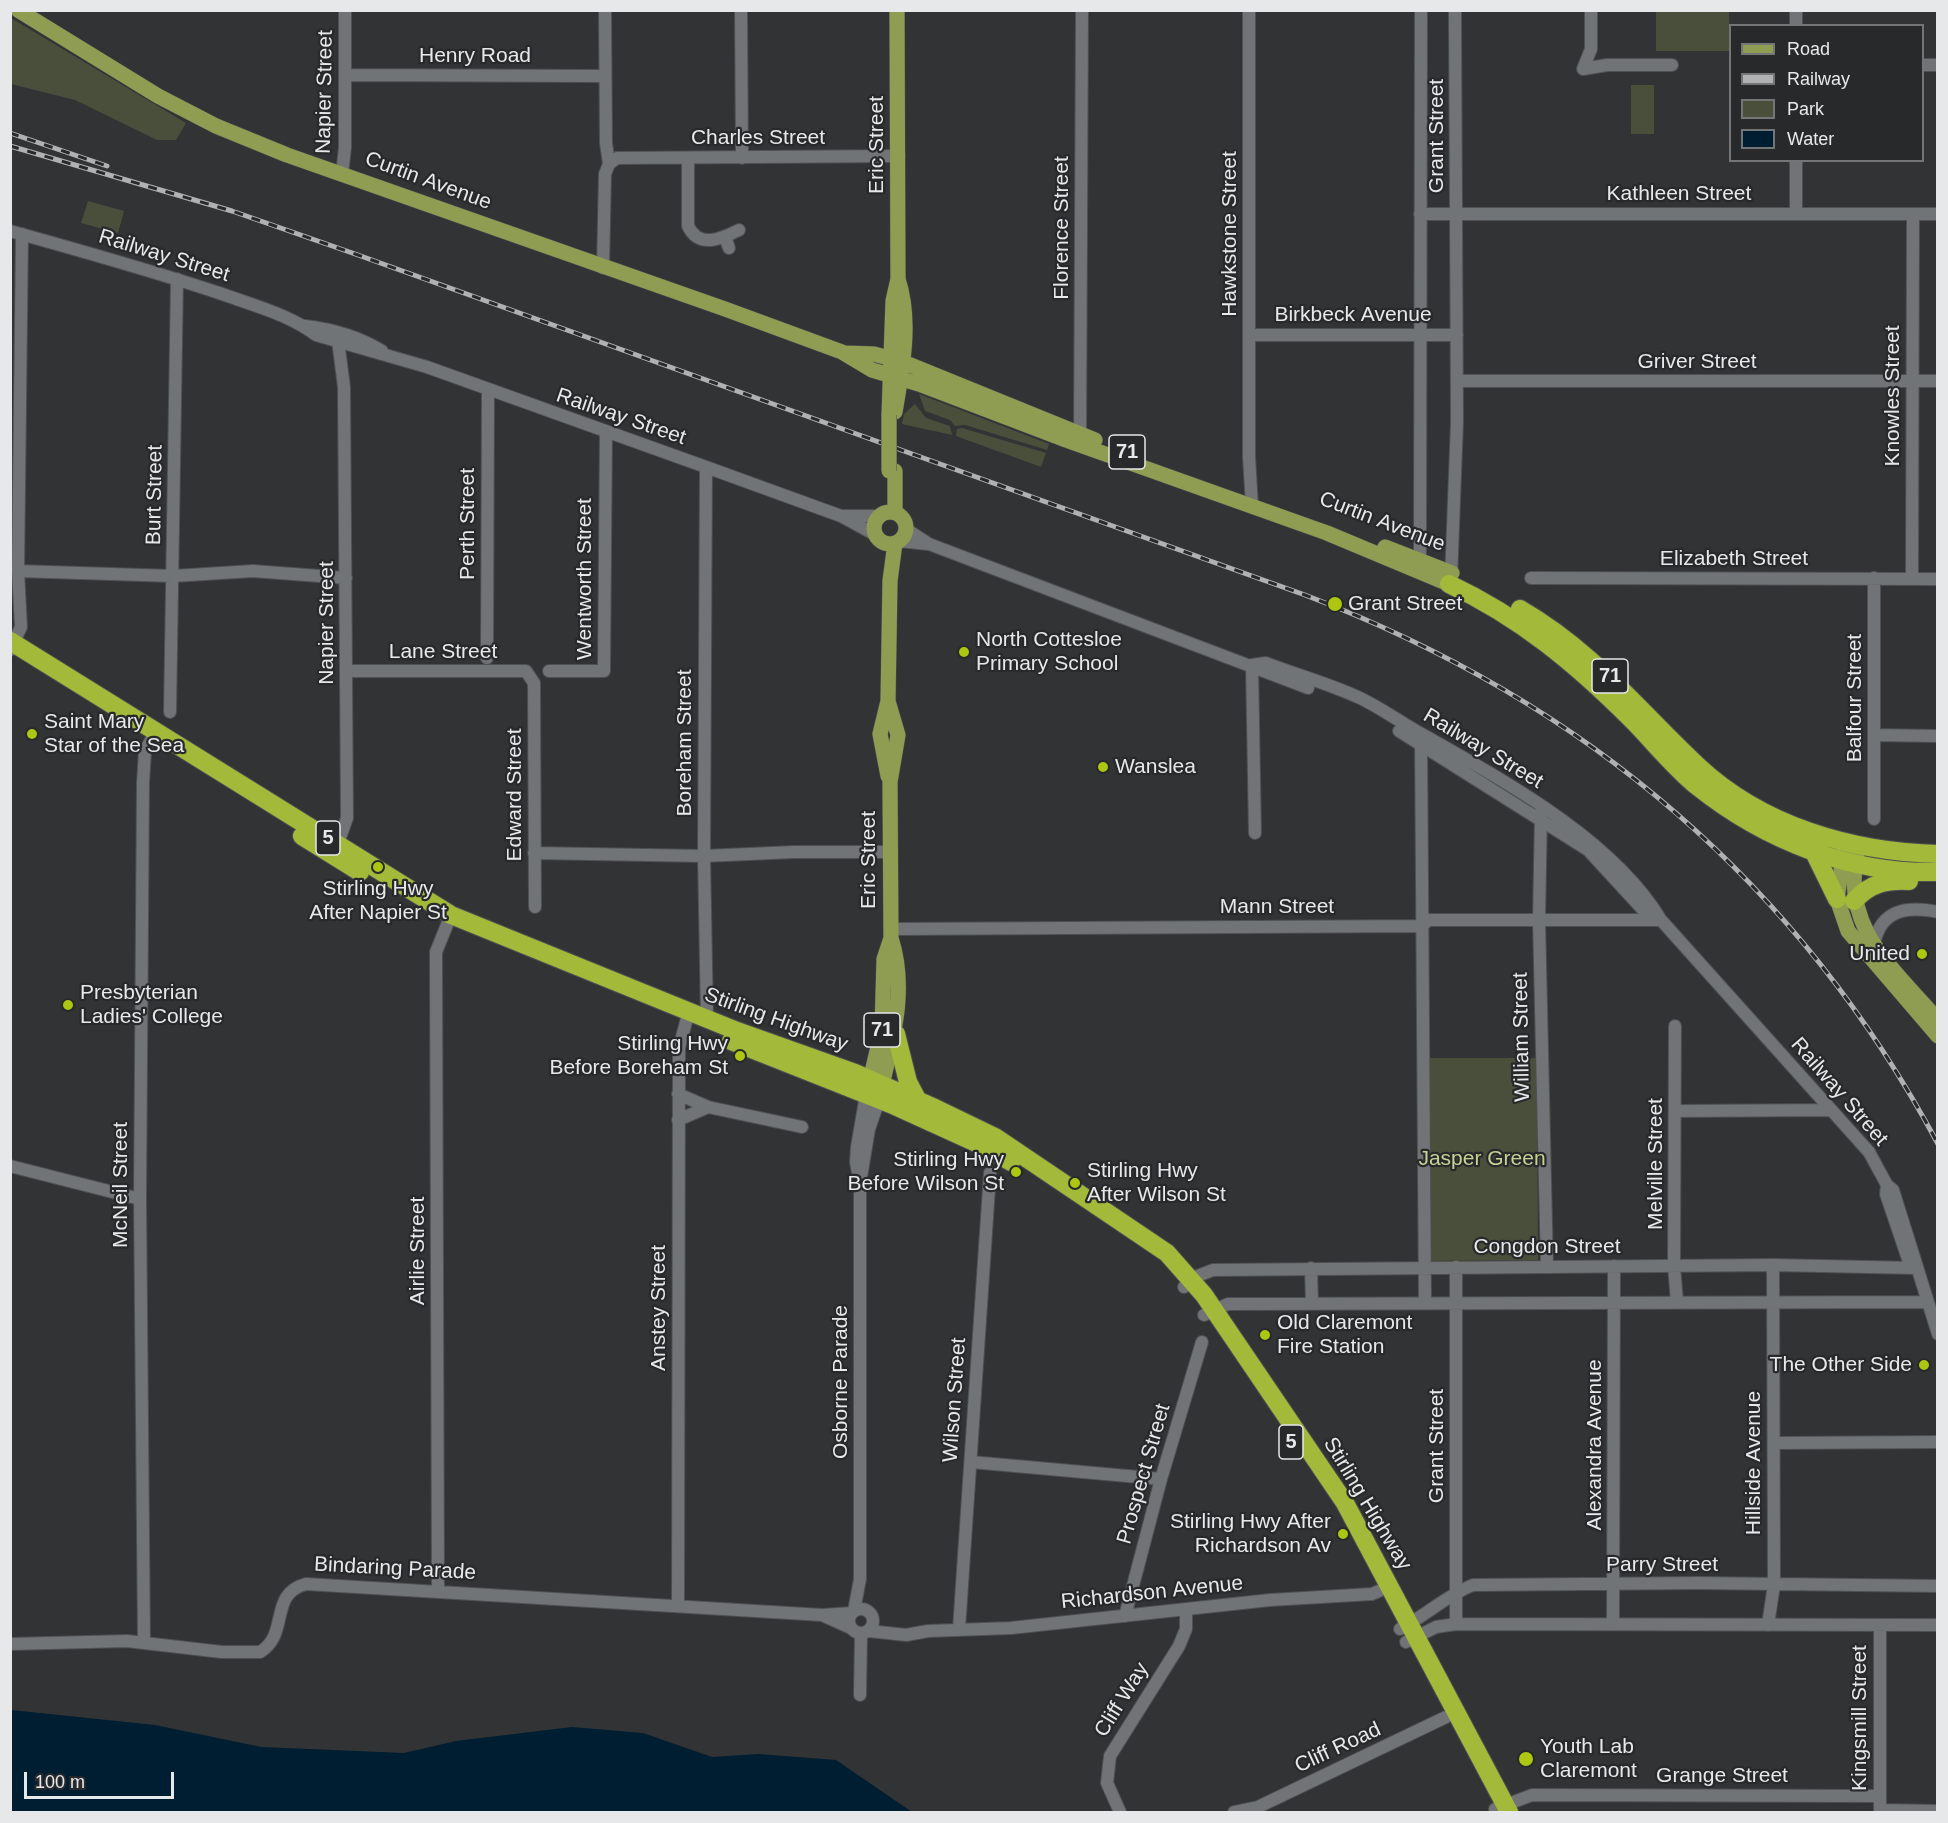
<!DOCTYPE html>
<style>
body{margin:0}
#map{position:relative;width:1948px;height:1823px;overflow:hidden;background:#313335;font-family:Helvetica,sans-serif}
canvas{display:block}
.frame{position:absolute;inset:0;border:12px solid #e6e8e9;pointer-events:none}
.legend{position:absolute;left:1729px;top:24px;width:195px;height:138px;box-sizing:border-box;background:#27292b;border:2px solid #737577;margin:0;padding:8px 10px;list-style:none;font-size:18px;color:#e6e8e9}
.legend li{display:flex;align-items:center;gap:12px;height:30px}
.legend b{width:30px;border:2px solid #737577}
.scale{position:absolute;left:24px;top:1772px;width:150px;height:27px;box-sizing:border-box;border:3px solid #e6e8e9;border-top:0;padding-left:8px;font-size:18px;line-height:21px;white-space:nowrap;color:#e6e8e9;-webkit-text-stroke:4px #27292b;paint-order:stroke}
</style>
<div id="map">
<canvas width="1948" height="1823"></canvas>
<div class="frame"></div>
<ul class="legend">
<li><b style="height:8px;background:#8e9d52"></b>Road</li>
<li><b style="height:8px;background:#afb1b2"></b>Railway</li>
<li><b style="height:16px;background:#4a4f3b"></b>Park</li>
<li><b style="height:16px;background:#001e32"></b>Water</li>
</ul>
<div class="scale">100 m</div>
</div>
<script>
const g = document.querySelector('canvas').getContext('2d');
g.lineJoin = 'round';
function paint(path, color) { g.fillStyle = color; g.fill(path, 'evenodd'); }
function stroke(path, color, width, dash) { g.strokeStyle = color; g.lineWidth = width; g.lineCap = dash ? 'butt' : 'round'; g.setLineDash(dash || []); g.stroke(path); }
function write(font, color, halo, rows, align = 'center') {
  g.font = font + ' Helvetica,sans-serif'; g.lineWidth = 4.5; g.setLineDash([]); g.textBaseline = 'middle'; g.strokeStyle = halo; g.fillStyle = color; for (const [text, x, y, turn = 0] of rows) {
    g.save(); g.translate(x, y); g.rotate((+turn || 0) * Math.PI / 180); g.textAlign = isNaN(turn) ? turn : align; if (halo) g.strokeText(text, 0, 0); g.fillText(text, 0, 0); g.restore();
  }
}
paint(new Path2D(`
 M1656,11h73l1,40h-74z
 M11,18l175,105 -10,17h-19l-82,-40 -64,-16z
 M1631,85h23v49h-23z
 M88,201l36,10 -6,22 -37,-10z
 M919,394l130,50 -2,6 -82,-25 -10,1 -5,-6 -25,-9z
 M915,404l11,14 24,8 2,9 -50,-11 2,-10z
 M962,428l84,25 -5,14 -85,-31 1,-7z
 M1426,1058h111l1,202 -111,1z`), '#4a4f3b');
paint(new Path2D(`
 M11,1710l144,15 106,22 143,6 52,-12 116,-14 71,6 69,24 46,-3 78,6 76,52h-901z`), '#001e32');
const minor = new Path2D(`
 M605,10l1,133 3,21
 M741,10l1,148
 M1249,10v447l3,49
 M1591,10v39l-8,20 24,-4h65
 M1796,10v16
 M1922,65h16
 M345,75l259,1
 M688,158v68c11,23 33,13 51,4
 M1796,160v54
 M342,175l3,-28v-137
 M1420,214h518
 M10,231c72,20 144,40 215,64 30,11 65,20 91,40l111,32 279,100 135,49 35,19
 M725,237l4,11
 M603,268l2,-94 4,-10 8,-6 282,-2
 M305,326c26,3 54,11 77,25
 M1250,335h207
 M1457,381h481
 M1080,441l2,-431
 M706,467l-2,389 3,162
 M842,516h38
 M906,529l23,15 379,144
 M899,541l29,3
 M1420,567l1,-557
 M18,571l155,5 80,-5 93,7
 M1531,578l407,1
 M1874,578v241
 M1451,579l6,-157 -2,-412
 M1912,579l1,-365
 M10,650l11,-23 -3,-56 4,-337
 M487,658l1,-268
 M1252,665l14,-2c31,12 64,21 94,35 23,11 44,27 67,39 79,45 186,103 234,183l208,232 18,33 6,5 45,144
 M1252,665l3,168
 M347,671h179l8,12 1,224
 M549,671h55l2,-239
 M170,712l7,-433
 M1399,731l189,119 57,62 15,8
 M1874,735l64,1
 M1421,739l4,564
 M1541,812l-2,108 8,347
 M336,849l11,-31 -3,-431 -7,-54
 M534,853l170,3 90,-4h96
 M891,929l531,-3 6,-6h230
 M1874,944c7,-35 33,-38 64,-32
 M1675,1026l-1,240 3,36
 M678,1094l30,13 94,20
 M1676,1111l153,-1
 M678,1120l30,-13
 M10,1166l130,33
 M861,1177l8,-48 10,-29
 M1887,1185l-1,9 22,65 8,9
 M1311,1268l1,36
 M1184,1287l11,-10 18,-7 560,-5 143,3
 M1204,1315l24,-11 699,-2
 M1774,1443l164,-1
 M971,1462l190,17
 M438,1590l-2,-638 15,-37
 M678,1606l1,-558 10,-37
 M849 1621a12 12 0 1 1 24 0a12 12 0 1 1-24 0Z
 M854,1611l6,-32v-395l-4,-22 1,-15 9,-52
 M822,1615l29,13
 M1125,1616l36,-137 41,-137
 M1456,1624v-357
 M1613,1624l1,-358
 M1768,1625l6,-40 -1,-320
 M959,1629l31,-456
 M1400,1629c25,-13 47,-34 73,-44l225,-2 240,3
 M869,1631l37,4 22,-4 83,-3 259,-28 102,-6 7,-3
 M144,1642l-4,-443 3,-416 2,-32 11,-20
 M1406,1642l30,-15 20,-3 482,1
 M10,1644l117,-3 95,11h38c30,-18 8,-58 46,-68l516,31 30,-2
 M860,1695l1,-62
 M1495,1809l37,-14 348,1
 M1880,1810l58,1
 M1120,1812l-13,-29 3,-27 69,-110 7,-17v-20
 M1234,1812l24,-5 188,-90
 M1880,1812v-187`);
const major = new Path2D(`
 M18,10l140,86 58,30 71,29 438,154 117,43 30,18 47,14 147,56 261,93 122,51
 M844,353l30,1 29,8 192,78
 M895,412c7,-42 17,-91 3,-133
 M889,415l4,-114 5,-22 -1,-269
 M895,471v41
 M874 528a16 16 0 1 1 32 0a16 16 0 1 1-32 0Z
 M1385,547l67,26
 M888,776l-8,-42 8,-33
 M1844,850l-7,49 11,32 90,105
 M1857,854c-16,74 36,114 81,166
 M868,1089l14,-59 2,-71 7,-21 -1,-156 8,-47 -10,-34 2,-120 5,-38
 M880,1094c12,-53 28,-103 11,-156`);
const highway = new Path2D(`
 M1449,584c71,33 128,81 182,135 22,22 43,49 67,68 68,54 152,87 240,85
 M1520,609c74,43 117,100 178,157 64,60 154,86 240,88
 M10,641l441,274 286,116 118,42 80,35 60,29 172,116 37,42 141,208 164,309
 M302,836l58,36
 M1814,852l23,47
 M1854,901c16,-18 32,-21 55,-20
 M896,1034l12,48 10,19
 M731,1041l164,65 88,40 28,16`);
stroke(minor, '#4e5052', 14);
stroke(major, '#4e5052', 16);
stroke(highway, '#4e5052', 20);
stroke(minor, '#717476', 12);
stroke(major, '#8e9d52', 15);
stroke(highway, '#a2b93a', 18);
const rail = new Path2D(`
 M10,133l97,33
 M10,146l222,65 126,44 947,340c277,105 492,286 633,549`);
stroke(rail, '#afb1b2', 5);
stroke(rail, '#27292b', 3, [9]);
const majorBridge = new Path2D(`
 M889,471v-56`);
stroke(majorBridge, '#4e5052', 16, []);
stroke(majorBridge, '#8e9d52', 15);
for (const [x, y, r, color] of [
 [1335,604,8,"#acc612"],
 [964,652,6,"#acc612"],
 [32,734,6,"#acc612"],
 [1103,767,6,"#acc612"],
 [378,867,6,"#acc612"],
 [1922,954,6,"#acc612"],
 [68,1005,6,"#acc612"],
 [740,1056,6,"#acc612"],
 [1016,1172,6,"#acc612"],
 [1075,1183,6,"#acc612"],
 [1265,1335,6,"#acc612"],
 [1924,1365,6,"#acc612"],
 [1343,1534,6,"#acc612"],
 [1526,1759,8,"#acc612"]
]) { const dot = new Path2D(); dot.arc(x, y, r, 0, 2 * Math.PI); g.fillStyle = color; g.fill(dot); stroke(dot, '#27292b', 2); }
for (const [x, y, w] of [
 [1127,452,36],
 [1610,676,36],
 [328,838,24],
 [882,1030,36],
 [1291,1442,24]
]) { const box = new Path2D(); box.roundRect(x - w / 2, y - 17, w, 34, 4.5); g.fillStyle = '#27292b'; g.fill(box); stroke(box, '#e6e8e9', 1.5); }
write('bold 20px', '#e6e8e9', null, [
 ["71",1127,452],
 ["71",1610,676],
 ["5",328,838],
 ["71",882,1030],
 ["5",1291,1442]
]);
write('21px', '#e6e8e9', '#27292b', [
 ["Henry Road",475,56],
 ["Napier Street",325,92,-89],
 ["Grant Street",1437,136,-90],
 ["Charles Street",758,138],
 ["Eric Street",877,145,-90],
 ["Curtin Avenue",428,181,20],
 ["Kathleen Street",1679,194],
 ["Florence Street",1062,228,-90],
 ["Hawkstone Street",1230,234,-90],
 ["Railway Street",164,256,17],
 ["Birkbeck Avenue",1353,315],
 ["Griver Street",1697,362],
 ["Knowles Street",1893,396,-90],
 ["Railway Street",621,417,19],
 ["Burt Street",155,495,-89],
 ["Curtin Avenue",1382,522,21],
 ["Perth Street",468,524,-90],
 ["Elizabeth Street",1734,559],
 ["Wentworth Street",585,579,-90],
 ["Napier Street",327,623,-90],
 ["Lane Street",443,652],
 ["Balfour Street",1855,698,-90],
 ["Boreham Street",685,743,-90],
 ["Railway Street",1483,749,31],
 ["Edward Street",515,795,-90],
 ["Eric Street",869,860,-90],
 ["Mann Street",1277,907],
 ["Stirling Highway",776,1020,20],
 ["William Street",1522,1037,-91],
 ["Railway Street",1839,1092,49],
 ["Melville Street",1656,1164,-90],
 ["McNeil Street",121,1185,-90],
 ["Congdon Street",1547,1247],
 ["Airlie Street",418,1251,-90],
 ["Anstey Street",659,1308,-90],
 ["Osborne Parade",841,1382,-90],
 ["Wilson Street",955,1400,-86],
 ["Alexandra Avenue",1595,1445,-90],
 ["Grant Street",1437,1446,-90],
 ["Hillside Avenue",1754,1463,-90],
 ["Prospect Street",1144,1474,-74],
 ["Stirling Highway",1367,1504,59],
 ["Parry Street",1662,1565],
 ["Bindaring Parade",395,1569,3],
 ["Richardson Avenue",1152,1593,-6],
 ["Cliff Way",1122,1700,-58],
 ["Kingsmill Street",1860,1718,-90],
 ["Cliff Road",1338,1748,-25],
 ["Grange Street",1722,1776]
]);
write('21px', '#e6e8e9', '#27292b', [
 ["Grant Street",1348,604],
 ["North Cottesloe",976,640],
 ["Primary School",976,664],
 ["Saint Mary",44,722],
 ["Star of the Sea",44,746],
 ["Wanslea",1115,767],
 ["Stirling Hwy",378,889,"center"],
 ["After Napier St",378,913,"center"],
 ["United",1910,954,"right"],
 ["Presbyterian",80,993],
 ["Ladies' College",80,1017],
 ["Stirling Hwy",728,1044,"right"],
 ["Before Boreham St",728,1068,"right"],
 ["Stirling Hwy",1004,1160,"right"],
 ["Before Wilson St",1004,1184,"right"],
 ["Stirling Hwy",1087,1171],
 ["After Wilson St",1087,1195],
 ["Old Claremont",1277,1323],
 ["Fire Station",1277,1347],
 ["The Other Side",1912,1365,"right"],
 ["Stirling Hwy After",1331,1522,"right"],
 ["Richardson Av",1331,1546,"right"],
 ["Youth Lab",1540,1747],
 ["Claremont",1540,1771]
], 'left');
write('21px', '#c5d395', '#27292b', [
 ["Jasper Green",1482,1159]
]);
</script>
